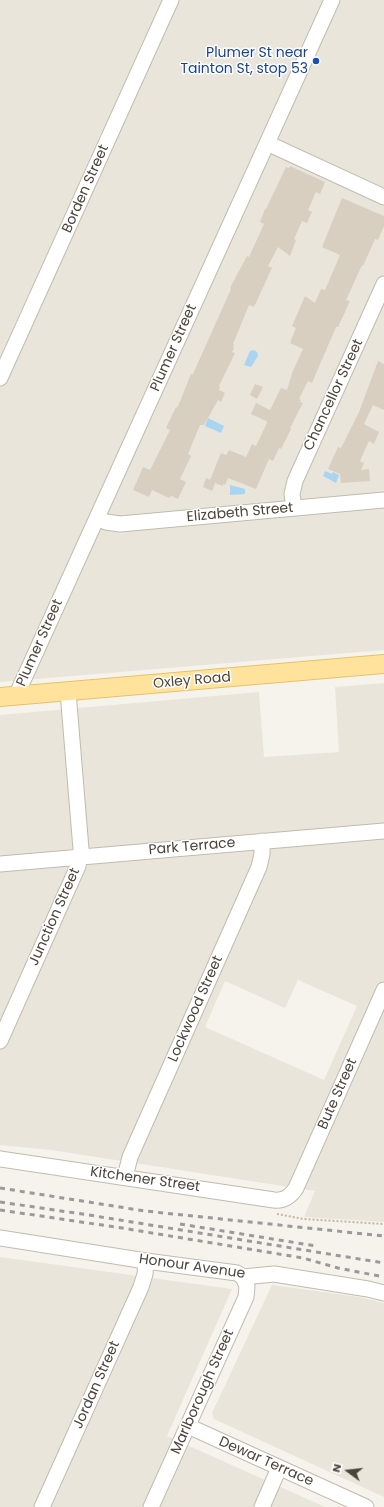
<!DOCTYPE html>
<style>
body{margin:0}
#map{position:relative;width:384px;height:1507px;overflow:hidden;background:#f6f3ec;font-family:Poppins,sans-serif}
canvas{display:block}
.north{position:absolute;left:328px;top:1451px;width:40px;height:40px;-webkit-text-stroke:3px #fff;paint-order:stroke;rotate:285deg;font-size:11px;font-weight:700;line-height:16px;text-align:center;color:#4b4439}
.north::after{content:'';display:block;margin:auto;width:14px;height:18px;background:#4b4439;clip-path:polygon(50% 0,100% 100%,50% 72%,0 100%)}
</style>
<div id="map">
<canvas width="384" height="1507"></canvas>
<div class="north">N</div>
</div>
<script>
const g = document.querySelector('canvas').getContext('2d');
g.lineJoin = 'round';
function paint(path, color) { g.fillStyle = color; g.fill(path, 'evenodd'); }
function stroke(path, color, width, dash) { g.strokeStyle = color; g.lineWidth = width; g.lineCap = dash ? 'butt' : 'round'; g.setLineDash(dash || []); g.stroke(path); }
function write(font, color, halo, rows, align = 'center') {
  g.font = font + ' Poppins,sans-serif'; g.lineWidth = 3; g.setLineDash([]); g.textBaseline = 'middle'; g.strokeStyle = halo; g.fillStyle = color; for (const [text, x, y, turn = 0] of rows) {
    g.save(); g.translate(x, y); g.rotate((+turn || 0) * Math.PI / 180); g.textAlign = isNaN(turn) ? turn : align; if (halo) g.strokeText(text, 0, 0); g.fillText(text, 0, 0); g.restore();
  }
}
paint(new Path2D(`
 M0,0h384v650l-384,32z
 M384,683v539l-80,-5 11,-26 -264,-41 -51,-5v-430l259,-23 5,65 75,-5 -4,-65zM298,980l59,26 -33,74 -119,-53 20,-46 60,27z
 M0,1257l232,32 -65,147 158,71h-325z
 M272,1285l87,12 25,6v194l-170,-78 -2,-6z`), '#eae5da');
paint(new Path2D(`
 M254,350l3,2 1,4 -7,11 -7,-2 6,-14z
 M208,418l16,8 -3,7 -16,-7z
 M325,471l7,3 1,-2 6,3 -3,8 -13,-7z
 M230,485l15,4v5l-15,1z`), '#a9d4f2');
paint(new Path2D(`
 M290,166l35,16 -5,12 -4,-2 -8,18 4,2 -5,11 -5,-2 -8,18 2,1 -6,16 -12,-9 -10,19 4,2 -18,39 -5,-2 -16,39h1l-1,3 1,1 -2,4 3,1 -16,33 1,1 -1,3 6,3 -4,9 -3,-2 -14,25h-4l-12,29 3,2 -11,23 6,3 -8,17 -7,-3 -2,2 -17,-8 -3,7 -16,-7 10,-23 7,3 20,-40 -4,-2 10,-21 1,1 4,-9 10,-25h2l38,-85 -1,-1 2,-4 15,-28 2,1 15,-33 -4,-2 5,-13h1l20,-42 3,1z
 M342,198l42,18v10l-6,14 -3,-1 -12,27 -1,-1 -16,35 4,1 -12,26h-2l-24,56 -4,-2 -9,18 2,1 -1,2 3,1 -13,25 1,1 -10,20 -2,-1 -6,13 -4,-2 -13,30 -28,-11 -3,7 -2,-1v2l-8,-3 -3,8 -9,-4 3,-9 4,2 11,-27 5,2 3,-5 17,7 6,-13 4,2 11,-23 -1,-2 -15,-7 5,-11 14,7 11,-22 6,2 5,-17 11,-24 -13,-6 6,-15 -4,-2 13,-30 10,7 6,-14 4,1 15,-35 -18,-8z
 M378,361l6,3v46l-11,-5 -9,19 15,8 -5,12 -5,-3 -9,20 4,2 -3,7 8,-1 1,12 -29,2 -1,-9 -12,-5 10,-22 3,1 18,-36z
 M255,384l8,3 -6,12 -7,-4z`), '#d8cfc1');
const minor = new Path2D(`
 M267,143l117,54
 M0,378l171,-378
 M294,508l-2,-14 3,-13 89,-197
 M97,518l9,4 14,2 264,-24
 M16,696l316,-696
 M0,864l384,-33
 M0,1041l78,-175 3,-17 -13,-157
 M0,1159l274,41c10,1 16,-3 22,-12l88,-198
 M125,1177l5,-20 129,-290 3,-13v-13
 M0,1238l146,23 91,12 6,4 31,-3 94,15 16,4
 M188,1426l178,81
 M42,1507l99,-220 4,-13 1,-13
 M151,1507l95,-210 1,-11 -4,-9
 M262,1507l17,-39`);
const major = new Path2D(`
 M0,697l384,-33`);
stroke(minor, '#c2bbae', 17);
stroke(major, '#e6c16a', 20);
stroke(new Path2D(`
 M277,1214l27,5 80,5`), '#c4b79f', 2, [2, 2]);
stroke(minor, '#fff', 15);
stroke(major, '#ffe39c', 18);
stroke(new Path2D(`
 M0,1188l145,23 239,25
 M0,1202l89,13 295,48
 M0,1210l122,18 181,30 35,10 46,9
 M180,1224l136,22`), '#9a9a9a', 3, [5, 5]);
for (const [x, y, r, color] of [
 [316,61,4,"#1a4fb4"]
]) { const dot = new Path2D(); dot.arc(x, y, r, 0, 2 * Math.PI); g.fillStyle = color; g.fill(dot); stroke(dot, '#fff', 1.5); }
write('14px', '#164399', '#fff', [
 ["Plumer St near",308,53],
 ["Tainton St, stop 53",308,69]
], 'right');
write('14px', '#4b4439', '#fff', [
 ["Borden Street",86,189,-66],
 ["Plumer Street",174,348,-66],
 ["Chancellor Street",334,395,-65],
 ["Elizabeth Street",240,513,-5],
 ["Plumer Street",40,643,-66],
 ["Oxley Road",192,681,-5],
 ["Park Terrace",192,847,-5],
 ["Junction Street",55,917,-66],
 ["Lockwood Street",196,1009,-66],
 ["Bute Street",338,1094,-66],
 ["Kitchener Street",145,1180,8],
 ["Honour Avenue",192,1267,8],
 ["Jordan Street",97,1385,-66],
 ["Marlborough Street",203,1392,-66],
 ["Dewar Terrace",266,1462,24]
]);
</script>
